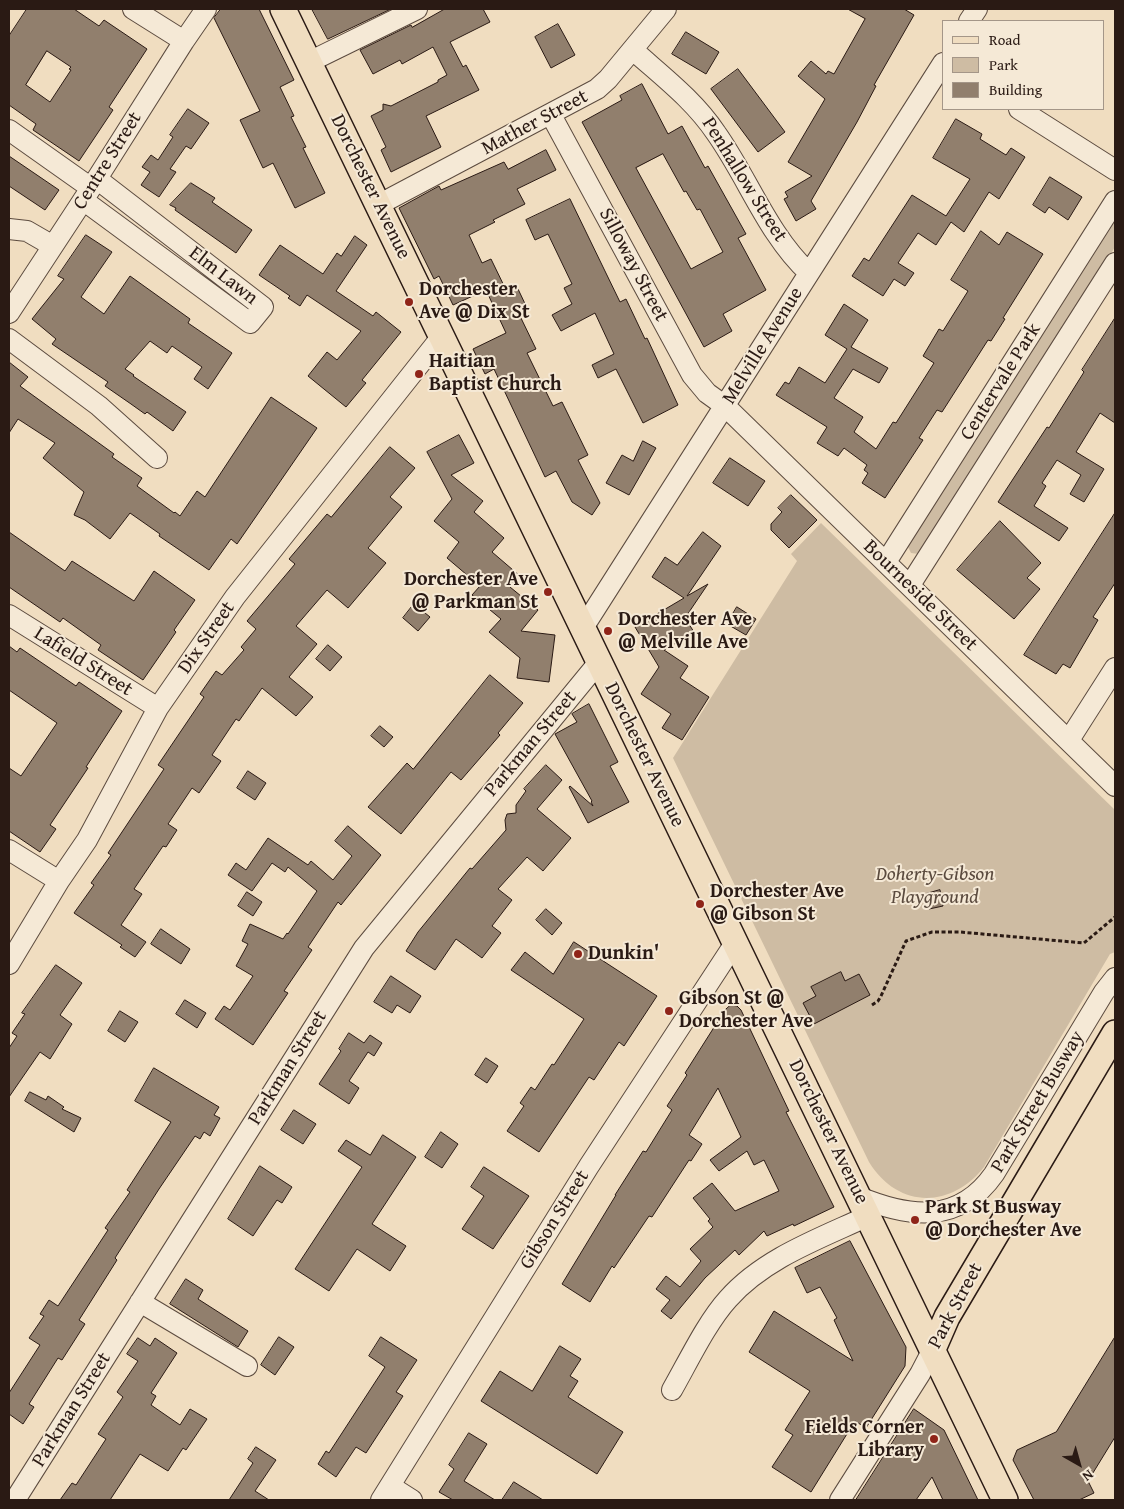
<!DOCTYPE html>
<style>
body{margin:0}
#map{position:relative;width:1124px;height:1509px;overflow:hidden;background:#f0ddc0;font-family:"Gentium Book Plus",serif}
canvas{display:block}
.frame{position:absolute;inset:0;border:10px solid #2a1a14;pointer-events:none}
.legend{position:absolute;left:942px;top:20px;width:162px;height:90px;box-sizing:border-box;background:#f5e9d6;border:1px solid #a49688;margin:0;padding:6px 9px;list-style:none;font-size:15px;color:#2a1a14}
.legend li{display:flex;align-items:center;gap:10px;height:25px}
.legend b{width:25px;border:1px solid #a49688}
.north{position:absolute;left:1054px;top:1439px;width:50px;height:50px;-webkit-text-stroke:4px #f5e9d6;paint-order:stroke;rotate:142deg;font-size:14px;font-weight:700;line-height:20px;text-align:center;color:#2a1a14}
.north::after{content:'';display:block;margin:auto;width:18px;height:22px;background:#2a1a14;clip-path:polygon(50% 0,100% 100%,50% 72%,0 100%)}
</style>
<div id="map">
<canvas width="1124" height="1509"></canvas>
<div class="frame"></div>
<ul class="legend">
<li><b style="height:6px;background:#f0ddc0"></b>Road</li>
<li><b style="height:14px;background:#cebca3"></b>Park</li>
<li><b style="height:14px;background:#917f6d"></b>Building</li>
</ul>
<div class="north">N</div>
</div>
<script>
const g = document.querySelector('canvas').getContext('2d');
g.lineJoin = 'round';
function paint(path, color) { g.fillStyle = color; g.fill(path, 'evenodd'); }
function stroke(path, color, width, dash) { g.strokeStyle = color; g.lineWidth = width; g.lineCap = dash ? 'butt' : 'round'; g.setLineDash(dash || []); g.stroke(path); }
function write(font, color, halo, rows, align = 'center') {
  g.font = font + ' "Gentium Book Plus",serif'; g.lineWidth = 4; g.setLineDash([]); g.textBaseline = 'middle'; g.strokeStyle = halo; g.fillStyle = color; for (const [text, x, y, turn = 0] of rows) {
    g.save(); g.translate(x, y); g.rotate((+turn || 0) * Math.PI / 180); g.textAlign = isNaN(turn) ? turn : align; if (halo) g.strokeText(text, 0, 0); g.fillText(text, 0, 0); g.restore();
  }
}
paint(new Path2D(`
 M1115,216v31l-191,302 -5,5 -8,-1 -4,-8z
 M821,523l294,287v142l-5,2 -126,213c-33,42 -86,42 -115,-5l-196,-404 124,-197 -6,-7z`), '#cebca3');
const building = new Path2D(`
 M27,9h47l25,17 5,-6 43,29 -38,58 4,3 -34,51 -46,-31 3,-6 -27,-19v-69zM47,51l24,16 -2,2 2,1 -21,32 -24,-17z
 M221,9h38l35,71 -14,7 14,29 -3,1 15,30 -3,1 22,45 -30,15 -22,-45 -10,5 -23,-48 20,-9 -46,-93z
 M312,9h79l-63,30z
 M445,9h38l7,13 -40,20 13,25 3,-2 13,25 -53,26 15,31 -50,25 -10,-22 5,-3 -15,-31 12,-6v-6l8,2 47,-24v-2l9,-5 -14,-28 -31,17 -2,-4 -27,14 -13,-24 51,-25 1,2z
 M848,9h56l10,6 -40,70 2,1 -19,36 -46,79 5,8 -20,12 -12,-22 4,-2 -3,-5 27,-16 -24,-14 37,-63 -27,-23 13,-15 15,13 2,-3 6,3 31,-55z
 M558,24l17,31 -24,13 -16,-31z
 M686,32l33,20 -13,22 -34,-20z
 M738,69l47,63 -27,20 -47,-63z
 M642,84l26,50 14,-8 23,42 3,-2 38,68 -8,4 28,52 -43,24 9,17 -28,16 -122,-225 40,-22 -2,-4zM663,154l21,38 2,-1 11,19 3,-1 23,43 -32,17 -55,-101z
 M188,109l21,14 -18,26 -5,-3 -16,23 6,3 -17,25 -18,-12 9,-13 -8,-5 9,-12 7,5 15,-23 -3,-2z
 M956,119l26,15 -2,5 26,16 5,-7 14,9 -26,42 -10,-7 -25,40 -13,-10 -15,23 -18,-12 -20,30 16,10 -9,13 -11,-7 -11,17 -31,-20 12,-18 5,3 43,-66 34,21 24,-37 -37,-21z
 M546,150l10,20 -39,19 8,15 -32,16 2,2 -26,13 13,28 9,-4 17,35 10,-5 10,21 -9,4 17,35 -9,4 26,53 9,-4 26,53 -10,5 22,43 -8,12 -20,-13 -16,-31 -11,6 -51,-108 -9,5 -12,-25 33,-16 -20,-43 -33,15 -14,-29 -5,3 -35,-71 40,-22 2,4 63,-28 4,7z
 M9,156l50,34 -14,20 -36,-24z
 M1050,177l32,20 -14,23 -19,-13 -4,6 -12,-8z
 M191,183l24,15 -3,4 40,28 -16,23 -61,-43 1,-2 -6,-3z
 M570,199l50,103 6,-3 19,40 2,-1 31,67 -35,18 -27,-54 -18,9 -6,-13 22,-11 -19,-41 -34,18 -9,-16 20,-11 -8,-16 8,-4 -24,-50 -13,6 -9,-20z
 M981,231l18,14 8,-13 36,22 -40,64 2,1 -14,22 -3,-1 -46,72 -5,-2 -18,28 4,2 -38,58 -23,-15 6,-10 -4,-3 3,-5 -23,-17 -6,8 -21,-13 10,-16 -51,-32 9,-13 4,2 10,-17 26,16 22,-34 -22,-14 19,-31 24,16 -17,27 37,21 -9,15 -26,-14 -19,29 29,19 -9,15 22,17 17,-27 3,1 38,-60 -11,-7 16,-27 4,2 25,-40 -17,-11z
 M86,235l26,17 -31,45 23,17 26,-38 60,43 -2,4 44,30 -24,36 -14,-10 8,-12 -30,-21 -5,7 -17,-12 -25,28 9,6 -1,1 53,36 -13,19 -26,-19 -2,2 -14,-10 -26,-18 3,-4 -56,-38 4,-5 -24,-20 32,-40 -6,-3z
 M355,236l12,9 -31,46 37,25 3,-4 25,20 -39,48 4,3 -20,24 -38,-31 19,-24 10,8 24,-29 -54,-36 -7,11 -12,-8 2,-2 -31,-21 21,-30 43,29 14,-21 4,3z
 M1115,318v105l-15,-10 -24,39 28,17 -20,33 -14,-8 11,-19 -24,-15 -15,23 4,3 -12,20 34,22 -9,13 -61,-39 49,-75 2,1 35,-56 -2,-2z
 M9,362l19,15 -8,9 94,68 -2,3 30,21 -5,8 37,27 1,-1 5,4 17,-25 8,6 66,-100 46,31 -80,116 -6,-5 -22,31 -50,-34 1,-2 -30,-21 -20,26 -25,-19 -11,-5 10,-23 -41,-34 12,-15 -37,-24 -9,14z
 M459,435l15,28 -23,12 32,26 -9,11 30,26 -12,14 28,24 -10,11 28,23 -17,21 34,4 -6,47 -32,-4 3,-20 -31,-26 12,-13 -29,-24 8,-9 -33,-28 12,-16 -25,-21 18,-22 -25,-47z
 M643,441l13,7 -27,47 -23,-12 16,-28 11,6z
 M390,447l25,21 -25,29 12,10 -34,41 18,15 -38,45 -21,-18 -31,36 21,18 -28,33 24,20 -17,19 -34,-28 -23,33 -3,-2 -24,36 9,6 -22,32 -7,-5 -24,36 9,6 -11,17 -3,-1 -29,43 8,5 -21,31 25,17 -11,15 -15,-10 2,-2 -48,-32 20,-28 -3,-2 20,-28 -3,-2 56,-84 -6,-4 46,-68 -4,-3 16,-23 6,4 22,-25 -3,-3 15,-18 -9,-8 48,-57 -6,-5 38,-45 4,3z
 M730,458l35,23 -17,25 -35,-23z
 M791,495l26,25 -28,28 -18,-18v-6l11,-12 -4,-4z
 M1115,513v70l-22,34 5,3 -28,48 -7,-4 -7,10 -32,-19z
 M1000,521l41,42 -14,15 13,11 -26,30 -57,-49z
 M9,532l56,39 7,-10 62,40 20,-30 41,29 -21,30 2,2 -33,48 -45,-30 3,-5 -38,-27 -3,4 -51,-35z
 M703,532l18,14 -34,50 21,-12 -23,34 9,14 -30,18 24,16 -8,12 29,19 -27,43 -20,-12 9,-14 -30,-20 18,-27 -24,-40 49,-29 -32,-21 13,-20 12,8z
 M414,604l16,13 -12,14 -15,-13z
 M737,607l19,12 -10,16 -19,-11z
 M328,645l14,12 -12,14 -14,-12z
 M9,646l8,6 3,-4 56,38 3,-4 43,29 -36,56 2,1 -38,57 6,4 -16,23 -31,-21v-63l12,8 36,-53 -48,-33z
 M490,675l33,28 -25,30 2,2 -39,45 -10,-8 -50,62 -33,-27 39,-44 6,6z
 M589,704l29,58 -8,4 19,36 -41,21 -19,-36 1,-1 23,20 -2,-4 1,-1 -37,-67 22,-12 -5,-8z
 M380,726l13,11 -9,10 -13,-11z
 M546,765l16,15 -25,29 34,29 -28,33 -16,-14 -29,32 14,11 -20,26 9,7 -19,25 -26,-19 -21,31 -29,-19 12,-19 52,-64 2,1 34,-39 -1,-10 2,-6 9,-1v-8l10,-14 -2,-2z
 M248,771l18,12 -11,17 -18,-12z
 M348,826l33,29 -40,50 -3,-3 -30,45 4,3 -28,41 4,2 -35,52 -38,-26 9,-13 6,4 23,-34 -17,-10 12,-22 -6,-3 8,-17 33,15 4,-6 1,1 29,-43 -29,-24 -3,5 -13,-9 -20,28 -24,-16 8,-12 10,7 22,-32 40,27 3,-4 22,19 19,-24 -17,-15z
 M940,890l3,16 -14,3 -3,-15z
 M247,892l15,10 -9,14 -15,-10z
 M546,909l16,14 -10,12 -16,-15z
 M161,929l29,20 -9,15 -30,-20z
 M574,942l83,54 -33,50 -5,-4 -25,38 -5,-3 -50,75 -32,-21 17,-25 -4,-3 11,-16 4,3 17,-26 2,1 30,-46 -73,-49 14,-18 28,22z
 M56,965l26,18 -22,32 12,9 -22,35 -10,-7 -31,45v-49l8,-12 -5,-3 13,-19 -3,-1z
 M841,972l4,9 14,-7 11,21 -56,29 -11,-21 13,-7 -5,-9z
 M391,976l30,20 -11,17 -13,-8 -5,8 -18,-11z
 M185,1000l21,13 -9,15 -21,-14z
 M731,1005l6,1 4,4 48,101 -3,1 48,95 -40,19 -1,-2 -26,12 -3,-5 -25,24 -4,-5 -30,28 -34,41 -10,-8 9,-11 -14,-11 10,-13 14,11 21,-26 -11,-12 23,-22 -5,-6 2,-2 -17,-21 19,-15 23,28 44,-20 -15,-31 -10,5 -7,-14 -28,20 -9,-11 31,-23 -23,-49 -29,47 13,9 -11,17 -2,-1 -37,57 -3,-1 -35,52 -2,-2 -22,36 -28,-18 54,-89h-1l28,-44 3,1 26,-42 -5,-4 20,-31 -2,-2 40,-63z
 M120,1011l18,11 -13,20 -17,-11z
 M349,1033l15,10 6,-8 12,8 -8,13 -6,-4 -19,29 10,7 -10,16 -30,-20 22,-33 -2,-2z
 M486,1058l12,8 -11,17 -12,-8z
 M154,1068l65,39 -5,8 6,3 -10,18 -6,-4 -4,7 -5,-3 -36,53 -44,69 2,2 -38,60 6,4 -23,36 -4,-2 -29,46 5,3 -11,17 -14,-10v-21l31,-48 -11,-7 15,-22 -4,-2 9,-14 9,6 50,-76 -3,-2 25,-36 -3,-2 44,-68 -36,-21z
 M30,1092l16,8 2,-4 16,11 -2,2 19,9 -7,14 -49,-31z
 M294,1110l22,14 -13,20 -22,-14z
 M441,1132l17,12 -16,24 -17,-11z
 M383,1135l33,22 -44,67 34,22 -16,25 -33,-22 -28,42 -34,-22 67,-102 -24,-16 8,-11 24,15z
 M260,1166l32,21 -10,16 -5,-3 -24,36 -25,-17z
 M484,1167l45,29 -36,53 -31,-20 22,-33 -13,-9z
 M850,1241l56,106 -1,19 -39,62 -11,-7 -44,71 -39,-25 21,-32 -8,-5 25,-39 -61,-39 25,-41 79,50 -19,-41 3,-2 -17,-31 -13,6 -12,-25z
 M186,1279l17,11 -5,9 50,32 -10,16 -68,-43z
 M279,1337l15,10 -19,28 -14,-10z
 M381,1337l36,23 -21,32 7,4 -37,57 -10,-6 -20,30 -18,-13 8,-13 3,2 56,-86 -16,-11z
 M1115,1337v100l-27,44 6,12 -15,7h-45l-21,-40 4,-10 39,-18z
 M138,1338l12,8 5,-8 22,15 -26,40 5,3 -5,9 29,20 10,-16 17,10 -21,31 -3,-2 -15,23 -28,-17 -30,46h-50l12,-17 4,2 30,-46 -8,-5 25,-37 -6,-5 21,-31 -11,-7z
 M560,1346l21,13 -11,17 8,5 -10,16 55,35 -26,42 -116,-73 19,-30 32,20z
 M914,1409l30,21 34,70h-35l-11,-23 -16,23h-60z
 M469,1433l18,11 -23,37 31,19h-42l-14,-8 15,-23 -5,-4z
 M256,1447l20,13 -21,31 14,9h-40l24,-37 -5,-4z
 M514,1482l29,18h-41z`);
paint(building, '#917f6d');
stroke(building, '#2a1a14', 1);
const minor = new Path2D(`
 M133,9l51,32
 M969,21l8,-12
 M633,50c29,26 61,50 83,83 32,45 52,102 93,140
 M309,62l108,-53
 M1019,109l96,61
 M551,115l141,260 15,18 18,13 390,380
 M9,130l82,58
 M83,200l167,123 13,-16 -166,-128
 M378,205l219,-116 11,-10 58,-70
 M9,229l18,2 26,15
 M9,313l82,-125 93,-147 22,-32
 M9,339l90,67 58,52
 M886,562l229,-361
 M910,585l205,-322
 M9,615l149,93
 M583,628l360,-565
 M1069,740l46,-72
 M9,850l50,31
 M9,964l50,-83 28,-41 71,-132 77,-111 207,-261
 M859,1197c51,21 100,27 135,-23l110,-182 11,-14
 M140,1302l107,64
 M672,1390c16,-28 35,-68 56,-91 36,-41 93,-61 140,-83
 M390,1486l22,14
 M15,1500l349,-552 235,-286
 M381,1500l208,-334 146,-223
 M840,1500l80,-126 13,-25`);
const major = new Path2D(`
 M283,9l722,1491
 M933,1349l14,-32 168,-284`);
stroke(minor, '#5c4b3f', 22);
stroke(major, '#2a1a14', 28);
stroke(new Path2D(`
 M872,1005l6,-4 3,-5 25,-55 26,-9h28l124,11 31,-26`), '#2a1a14', 3, [4, 2.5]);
stroke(minor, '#f5e9d6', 20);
stroke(major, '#f0ddc0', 25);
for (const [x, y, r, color] of [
 [409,302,5,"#8f2418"],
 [419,374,5,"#8f2418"],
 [548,592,5,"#8f2418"],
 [608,631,5,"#8f2418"],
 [700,904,5,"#8f2418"],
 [578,954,5,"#8f2418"],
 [669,1011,5,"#8f2418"],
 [915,1220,5,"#8f2418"],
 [934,1439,5,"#8f2418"]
]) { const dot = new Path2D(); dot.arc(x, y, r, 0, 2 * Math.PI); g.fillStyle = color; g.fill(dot); stroke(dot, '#f5e9d6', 2); }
write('20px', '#2a1a14', '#f5e9d6', [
 ["Mather Street",535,123,-28],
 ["Centre Street",108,161,-58],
 ["Penhallow Street",744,180,58],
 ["Dorchester Avenue",370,187,64],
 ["Silloway Street",633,265,62],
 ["Elm Lawn",223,276,38],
 ["Melville Avenue",763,346,-58],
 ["Centervale Park",1001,382,-58],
 ["Bourneside Street",920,596,44],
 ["Dix Street",207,638,-55],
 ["Lafield Street",83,662,32],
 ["Parkman Street",531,744,-50],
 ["Dorchester Avenue",644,755,64],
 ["Parkman Street",288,1068,-58],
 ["Park Street Busway",1038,1102,-59],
 ["Dorchester Avenue",828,1132,64],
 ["Gibson Street",555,1220,-58],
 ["Park Street",956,1306,-62],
 ["Parkman Street",72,1410,-58]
]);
write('bold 20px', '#2a1a14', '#f5e9d6', [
 ["Dorchester",419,290],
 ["Ave @ Dix St",419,313],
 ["Haitian",429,362],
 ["Baptist Church",429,385],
 ["Dorchester Ave",538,580,"right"],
 ["@ Parkman St",538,603,"right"],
 ["Dorchester Ave",618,620],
 ["@ Melville Ave",618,643],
 ["Dorchester Ave",710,892],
 ["@ Gibson St",710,915],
 ["Dunkin'",588,954],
 ["Gibson St @",679,999],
 ["Dorchester Ave",679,1022],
 ["Park St Busway",925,1208],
 ["@ Dorchester Ave",925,1231],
 ["Fields Corner",924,1428,"right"],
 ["Library",924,1451,"right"]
], 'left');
write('italic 20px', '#5b4b3f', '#f5e9d6', [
 ["Doherty-Gibson",935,875],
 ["Playground",935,898]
]);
</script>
